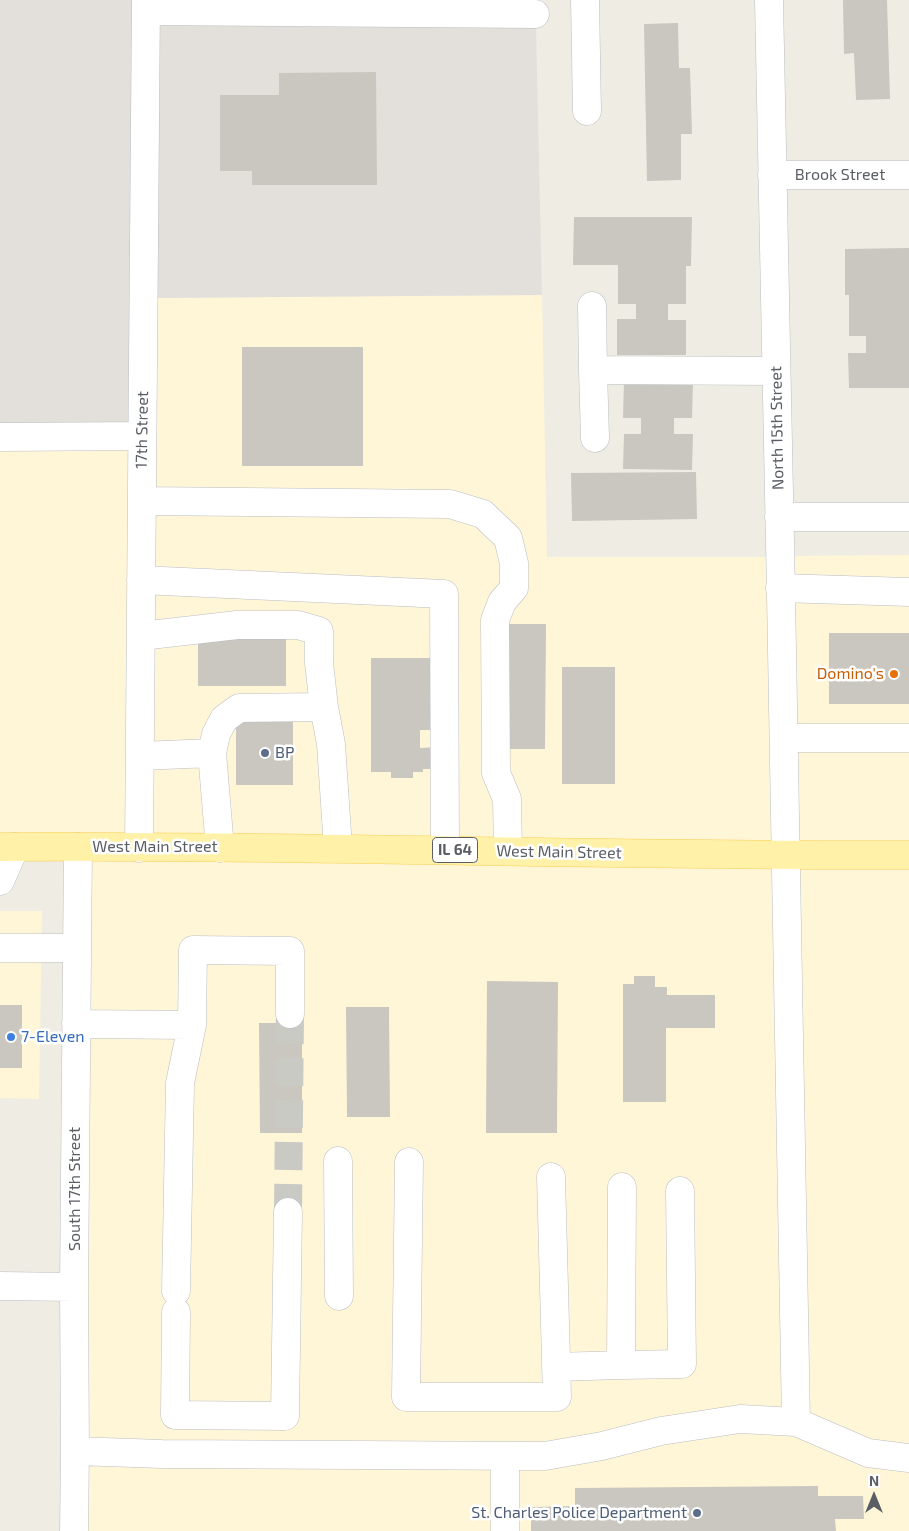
<!DOCTYPE html>
<style>
body{margin:0}
#map{position:relative;width:909px;height:1531px;overflow:hidden;background:#efede3;font-family:"Exo 2",sans-serif}
canvas{display:block}
.north{position:absolute;left:849px;top:1471px;width:50px;height:50px;-webkit-text-stroke:4px #fff;paint-order:stroke;rotate:0deg;font-size:14px;font-weight:700;line-height:20px;text-align:center;color:#5b5f65}
.north::after{content:'';display:block;margin:auto;width:18px;height:22px;background:#5b5f65;clip-path:polygon(50% 0,100% 100%,50% 72%,0 100%)}
</style>
<div id="map">
<canvas width="909" height="1531"></canvas>
<div class="north">N</div>
</div>
<script>
const g = document.querySelector('canvas').getContext('2d');
g.lineJoin = 'round';
function paint(path, color) { g.fillStyle = color; g.fill(path, 'evenodd'); }
function stroke(path, color, width, dash) { g.strokeStyle = color; g.lineWidth = width; g.lineCap = dash ? 'butt' : 'round'; g.setLineDash(dash || []); g.stroke(path); }
function write(font, color, halo, rows, align = 'center') {
  g.font = font + ' "Exo 2",sans-serif'; g.lineWidth = 5; g.setLineDash([]); g.textBaseline = 'middle'; g.strokeStyle = halo; g.fillStyle = color; for (const [text, x, y, turn = 0] of rows) {
    g.save(); g.translate(x, y); g.rotate((+turn || 0) * Math.PI / 180); g.textAlign = isNaN(turn) ? turn : align; if (halo) g.strokeText(text, 0, 0); g.fillText(text, 0, 0); g.restore();
  }
}
paint(new Path2D(`
 M542,295l5,262h227l4,290 -632,-7 6,-542z
 M0,426h130l-1,408h-129z
 M909,555v291l-118,1 -4,-291z
 M88,859l821,5v667h-827z
 M0,911h42l-3,188 -39,-1z`), '#fff6d8');
paint(new Path2D(`
 M0,0h134l-4,426h-130z
 M154,19l382,6 6,270 -390,3z`), '#e3e0db');
paint(new Path2D(`
 M843,0h44l3,99 -34,1 -2,-47 -10,1z
 M678,23l1,45h11l2,66h-11v46l-34,1 -3,-157z
 M376,72l1,113h-125v-14h-32v-76h59v-22z
 M574,217h118l-1,49h-5v38h-18v16h18v35h-69v-36h19v-15h-18v-39h-45z
 M909,248v140h-60l-1,-35h18v-17h-17v-41h-4v-46z
 M242,347h121v119h-121z
 M624,380l69,1 -1,37h-18v16h19l-1,36 -69,-1 1,-35h17v-16h-18z
 M696,472l1,47 -125,2 -1,-48z
 M507,624h39l-1,125h-38z
 M829,633h80v71h-80z
 M198,635h88v51h-88z
 M371,658h68v72h-19v18l17,-1v22h-14v3h-10v6h-22v-6h-20z
 M562,667h53v117h-53z
 M236,720h57v65h-57z
 M634,976h21v11h12v8h48v33h-49v74h-43v-118h11z
 M487,981l71,1 -1,151h-71z
 M0,1005h22v63h-22z
 M346,1007h43l1,110h-43z
 M259,1023h43v110h-42z
 M818,1486v10h45l1,23h-29l1,12h-305v-24l44,-1v-18z`), '#cac6c0');
stroke(new Path2D(`
 M288,1212l2,-198`), '#cacac4', 28, [28, 14]);
const minor = new Path2D(`
 M585,0l2,111
 M769,0c8,474 22,948 27,1422
 M146,11l389,3
 M772,175h137
 M592,306l1,64 183,1
 M593,370l2,68
 M0,437l142,-1
 M142,501l308,3 33,10 25,24 6,25v25l-12,14 -7,18 1,153 11,26 1,52
 M779,517h130
 M141,580l303,14 1,256
 M780,588l129,4
 M141,636l96,-11h61l21,6v32l5,44
 M784,738h125
 M212,753l8,95
 M140,756l72,-3 4,-19 8,-15 15,-11 85,-1 7,37 7,104
 M139,848l7,-848
 M0,881l15,-34
 M0,948h77
 M76,1024l116,1 1,-75 97,1v63
 M338,1161l1,135
 M409,1162l-3,235h151l-6,-220
 M622,1187l-1,178 61,-1 -2,-173
 M0,1286l74,1
 M176,1291l4,-208 12,-58
 M176,1312l-1,103 110,1 3,-204
 M556,1367l65,-2
 M75,1451l87,3 383,2 57,-10 59,-15 79,-12 56,3 72,31 41,5
 M505,1456v75
 M74,1531l1,-80 -1,-164 4,-440`);
const major = new Path2D(`
 M0,847c303,-2 606,9 909,8`);
stroke(minor, '#bbbdc3', 29);
stroke(major, '#fbcd50', 29);
stroke(minor, '#fff', 28);
stroke(major, '#fff2a8', 28);
for (const [x, y, r, color] of [
 [894,674,5,"#e8710a"],
 [265,753,5,"#5c6f8a"],
 [11,1037,5,"#3f7fe0"],
 [697,1513,5,"#5c6f8a"]
]) { const dot = new Path2D(); dot.arc(x, y, r, 0, 2 * Math.PI); g.fillStyle = color; g.fill(dot); stroke(dot, '#fff', 2); }
for (const [x, y, w] of [
 [455,850,45]
]) { const box = new Path2D(); box.roundRect(x - w / 2, y - 12.5, w, 25, 4); g.fillStyle = '#fff'; g.fill(box); stroke(box, '#5b5f65', 1); }
write('bold 15px', '#5b5f65', null, [
 ["IL 64",455,850]
]);
write('16px', '#5b5f65', '#fff', [
 ["Brook Street",840,175],
 ["North 15th Street",777,428,-91],
 ["17th Street",142,430,-89],
 ["West Main Street",155,847],
 ["West Main Street",559,852,1],
 ["South 17th Street",75,1189,-90]
]);
write('16px', '#c56008', '#fff', [
 ["Domino's",884,674]
], 'right');
write('16px', '#4e5e75', '#fff', [
 ["BP",275,753],
 ["St. Charles Police Department",687,1513,"right"]
], 'left');
write('16px', '#366cbe', '#fff', [
 ["7-Eleven",21,1037]
], 'left');
</script>
